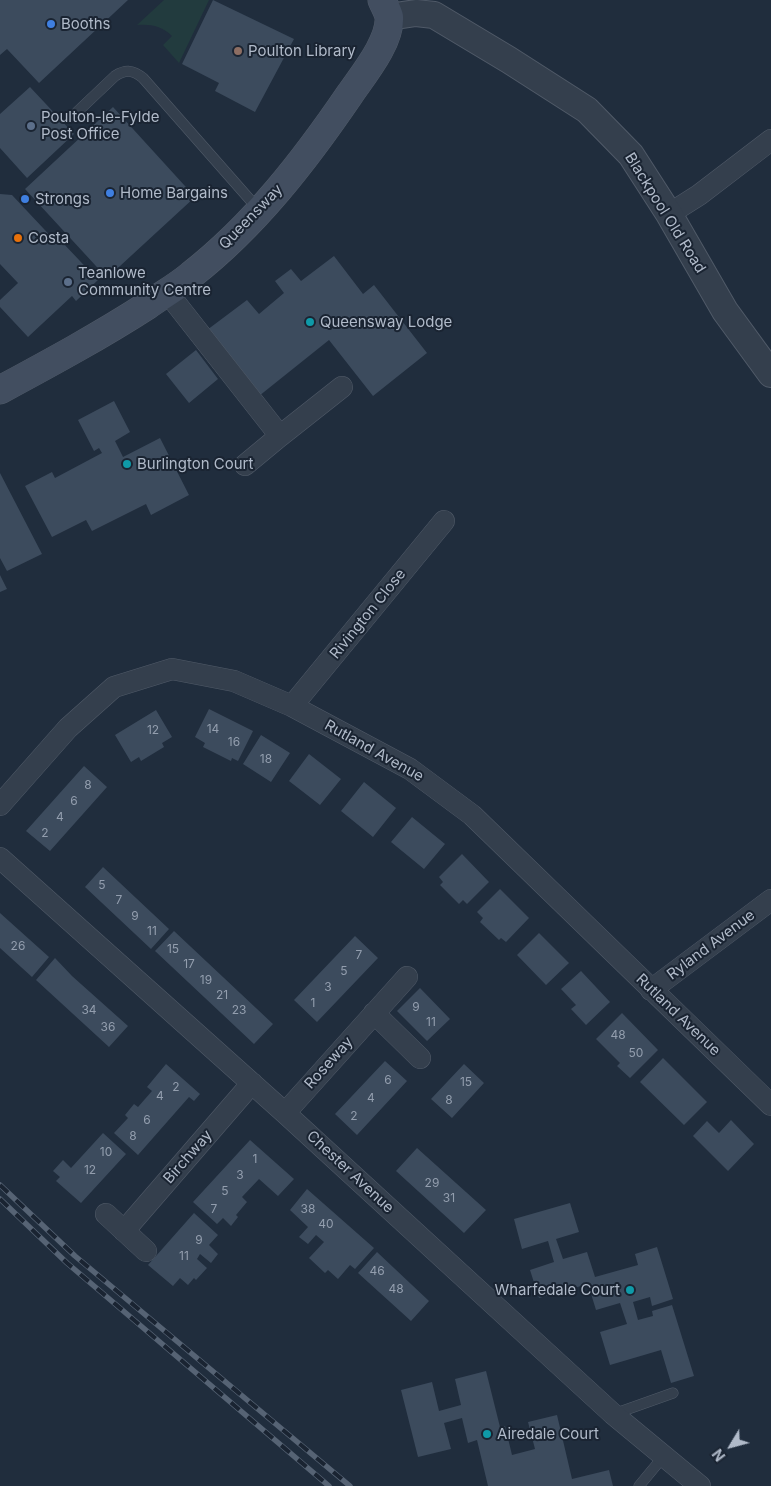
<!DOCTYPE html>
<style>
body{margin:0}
#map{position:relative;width:771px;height:1486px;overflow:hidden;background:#202d3d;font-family:Inter,sans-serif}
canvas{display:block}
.north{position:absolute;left:706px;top:1421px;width:50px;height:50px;-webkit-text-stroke:4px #1a2432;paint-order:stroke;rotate:233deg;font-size:14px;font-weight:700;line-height:20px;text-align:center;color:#b0bac9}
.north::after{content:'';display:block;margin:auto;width:18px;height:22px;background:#b0bac9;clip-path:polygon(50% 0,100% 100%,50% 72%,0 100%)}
</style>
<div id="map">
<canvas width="771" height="1486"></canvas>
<div class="north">N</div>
</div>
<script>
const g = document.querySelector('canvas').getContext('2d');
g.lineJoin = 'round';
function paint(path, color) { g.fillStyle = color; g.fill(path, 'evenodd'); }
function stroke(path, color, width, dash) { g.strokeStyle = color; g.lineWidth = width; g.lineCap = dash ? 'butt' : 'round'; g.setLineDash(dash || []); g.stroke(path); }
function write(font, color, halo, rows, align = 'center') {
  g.font = font + ' Inter,sans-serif'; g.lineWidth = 4; g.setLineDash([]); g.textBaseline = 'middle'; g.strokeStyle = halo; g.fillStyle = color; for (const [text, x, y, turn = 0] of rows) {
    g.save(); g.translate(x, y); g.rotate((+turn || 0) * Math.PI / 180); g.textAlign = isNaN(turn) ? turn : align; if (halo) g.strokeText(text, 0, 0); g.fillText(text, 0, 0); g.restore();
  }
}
paint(new Path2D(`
 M164,0h45l-30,63 -16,-18 9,-9c-10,-10 -21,-12 -35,-11z`), '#223b3e');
paint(new Path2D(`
 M0,0h128l-89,83 -32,-34 -7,6z
 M213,0l81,39 -39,73 -40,-21 4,-8 -37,-19z
 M30,87l44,47 -47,44 -27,-30v-34z
 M113,107l82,90 -88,81 -82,-89z
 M0,194l12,1 47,50 3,-3 36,38 -22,21 -4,-5 -44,41 -28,-30v-7l18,-17 -18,-19z
 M334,256l29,38 11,-9 53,68 -54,43 -44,-56 -70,56 -52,-66 40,-30 12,14 25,-21 -9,-12 16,-12 10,12z
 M196,350l22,29 -29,24 -23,-29z
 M114,401l16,31 -15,9 8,16 37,-19 29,57 -38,20 -5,-11 -54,27 -6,-11 -34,17 -27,-51 27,-14 3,6 47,-25 -3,-5 -5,3 -16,-31z
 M0,473l42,81 -35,17 -7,-13z
 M0,575l7,14 -7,3z
 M209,709l44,22 -15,30 -6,-3 -1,3 -28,-14 2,-4 -10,-6z
 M156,710l16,27 -10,6 2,4 -23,14 -2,-4 -8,5 -16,-27z
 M261,735l29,18 -19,29 -28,-18z
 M309,754l32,25 -21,26 -31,-24z
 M84,766l23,21 -57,64 -24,-20z
 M364,782l32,26 -23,29 -32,-26z
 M412,817l33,27 -21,25 -33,-27z
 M462,854l27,28 -22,22 -4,-4 -4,4 -19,-19 3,-3 -4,-5z
 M103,867l66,62 -18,20 -66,-62z
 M500,889l29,29 -23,24 -5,-4 -2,2 -19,-18 3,-4 -6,-6z
 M0,913l49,44 -17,20 -32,-29z
 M174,931l99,93 -19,20 -99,-93z
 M539,933l30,30 -23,22 -29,-30z
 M355,936l23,22 -61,64 -23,-22z
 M55,958l17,18 56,50 -19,21 -73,-67z
 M581,971l29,31 -24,23 -15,-16 5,-4 -15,-16z
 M420,988l30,31 -23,22 -30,-30z
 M622,1013l36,37 -28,28 -13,-12 3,-3 -24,-24z
 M663,1058l44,44 -23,23 -44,-43z
 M385,1061l22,20 -50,54 -22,-21z
 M166,1064l34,30 -6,7 -5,-4 -51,58 -24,-22 14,-15 -3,-3 9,-11 4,3 14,-16 -5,-4z
 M464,1064l20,19 -32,35 -21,-19z
 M731,1120l23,24 -26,27 -35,-35 14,-15 12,12z
 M103,1133l23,21 -45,49 -25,-22 4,-4 -7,-6 10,-11 8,8z
 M250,1140l44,39 -16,17 -19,-17 -17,18 5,5 -11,13 2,2 -7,9 -8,-8 -6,6 -24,-22z
 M417,1148l69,62 -22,23 -68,-62z
 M307,1189l67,59 -19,21 -5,-4 -12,14 -10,-9 -3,3 -16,-15 15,-16 -8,-7 -8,9 -9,-7 9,-10 -18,-17z
 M570,1203l9,29 -23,7 7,20 24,-7 8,25 43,-12 -3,-11 22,-7 16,52 -21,7 -2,-9 -17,5 5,18 15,-4 -1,-5 20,-6 22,71 -23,7 -10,-33 -51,15 -10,-33 27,-8 -7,-21 -24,7 -8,-26 -49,14 -9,-28 24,-8 -6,-21 -26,8 -8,-30z
 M194,1213l24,22 -9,10 9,9 -7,9 -11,-9 -3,5 10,9 -11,12 -2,-2 -6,7 -8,-7 -7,8 -25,-21z
 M377,1252l52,49 -18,20 -53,-48z
 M486,1371l14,56 5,-1 7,29 23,-6 -7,-27 29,-7 15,64 37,-9 4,16h-125l-11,-46 -9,3 -6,-25 -18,5 7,26 -33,8 -17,-67 31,-8 7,29 22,-6 -6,-26z`), '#3c4b5d');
const service = new Path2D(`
 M77,112l38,-36c11,-7 18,-6 28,2l116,132
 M614,1414l59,-21
 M639,1486l24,-29`);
const minor = new Path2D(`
 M669,214l30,-19 72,-55
 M167,292l113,144 62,-49
 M245,465l35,-29
 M292,706l152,-185
 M0,805l68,-77 46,-41 58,-18 62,12 58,25 118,63 62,46 299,290
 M0,858l285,255 328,301 87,72
 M651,990l120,-90
 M374,1013l46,45
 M285,1113l122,-136
 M106,1214l40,37
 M124,1231l128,-148`);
const tertiary = new Path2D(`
 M389,17l27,-4 18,2 75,45 78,50 44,45 38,59 56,97 46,63`);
const secondary = new Path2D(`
 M0,390c50,-27 100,-54 148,-85 14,-10 30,-19 43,-30 64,-50 114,-115 159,-181 13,-19 41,-53 39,-77 -1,-5 -5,-12 -7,-17`);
stroke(service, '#505a68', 11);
stroke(minor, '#505a68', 22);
stroke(tertiary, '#505a68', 28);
stroke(secondary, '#505a68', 29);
stroke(service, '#343f4d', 10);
stroke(minor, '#343f4d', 21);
stroke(tertiary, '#343f4d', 26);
stroke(secondary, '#424e60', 28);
const rail = new Path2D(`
 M0,1185l75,71 275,230
 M0,1199l67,64 262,223`);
stroke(rail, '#566374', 5.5);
stroke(rail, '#1a2432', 4, [11]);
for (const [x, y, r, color] of [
 [51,24,5,"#3f7fe0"],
 [238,51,5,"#8d6e63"],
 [31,126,5,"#5c6f8a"],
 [110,193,5,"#3f7fe0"],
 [25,199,5,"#3f7fe0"],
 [18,238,5,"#e8710a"],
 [68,282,5,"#5c6f8a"],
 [310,322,5,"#0f9aa8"],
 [127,464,5,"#0f9aa8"],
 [630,1290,5,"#0f9aa8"],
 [487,1434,5,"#0f9aa8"]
]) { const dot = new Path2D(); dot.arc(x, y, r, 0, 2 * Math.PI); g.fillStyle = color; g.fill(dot); stroke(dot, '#1a2432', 2); }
write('12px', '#939eae', null, [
 ["14",213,729],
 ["12",153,730],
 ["16",234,742],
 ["18",266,759],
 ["8",88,785],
 ["6",74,801],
 ["4",60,817],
 ["2",45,833],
 ["5",102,885],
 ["7",119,900],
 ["9",135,916],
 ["11",152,931],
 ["26",18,946],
 ["15",173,949],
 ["7",359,955],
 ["17",189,964],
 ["5",344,971],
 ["19",206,980],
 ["3",328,987],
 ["21",222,995],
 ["1",313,1003],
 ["9",416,1007],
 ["34",89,1010],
 ["23",239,1010],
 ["11",431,1022],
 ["36",108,1027],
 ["48",618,1035],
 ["50",636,1053],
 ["6",388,1080],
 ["15",466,1082],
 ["2",176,1087],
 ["4",160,1096],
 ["4",371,1098],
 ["8",449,1100],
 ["2",354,1116],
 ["6",147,1120],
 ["8",133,1136],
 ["10",106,1152],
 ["1",255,1159],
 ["12",90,1170],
 ["3",240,1175],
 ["29",432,1183],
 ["5",225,1191],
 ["31",449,1198],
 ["7",214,1209],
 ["38",308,1209],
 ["40",326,1224],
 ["9",199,1240],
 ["11",184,1256],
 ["46",377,1271],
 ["48",396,1289]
]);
write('15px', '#b0bac9', '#1a2432', [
 ["Booths",61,24],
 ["Poulton Library",248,51],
 ["Poulton-le-Fylde",41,117],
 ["Post Office",41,134],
 ["Home Bargains",120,193],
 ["Strongs",35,199],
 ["Costa",28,238],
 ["Teanlowe",78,273],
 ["Community Centre",78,290],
 ["Queensway Lodge",320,322],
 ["Burlington Court",137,464],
 ["Wharfedale Court",620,1290,"right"],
 ["Airedale Court",497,1434]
], 'left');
write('15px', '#b0bac9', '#1a2432', [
 ["Blackpool Old Road",665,213,58],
 ["Queensway",251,217,-46],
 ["Rivington Close",368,614,-51],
 ["Rutland Avenue",374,751,29],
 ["Ryland Avenue",711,945,-37],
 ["Rutland Avenue",678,1015,44],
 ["Roseway",329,1063,-48],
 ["Birchway",188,1157,-49],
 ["Chester Avenue",350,1172,43]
]);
</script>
